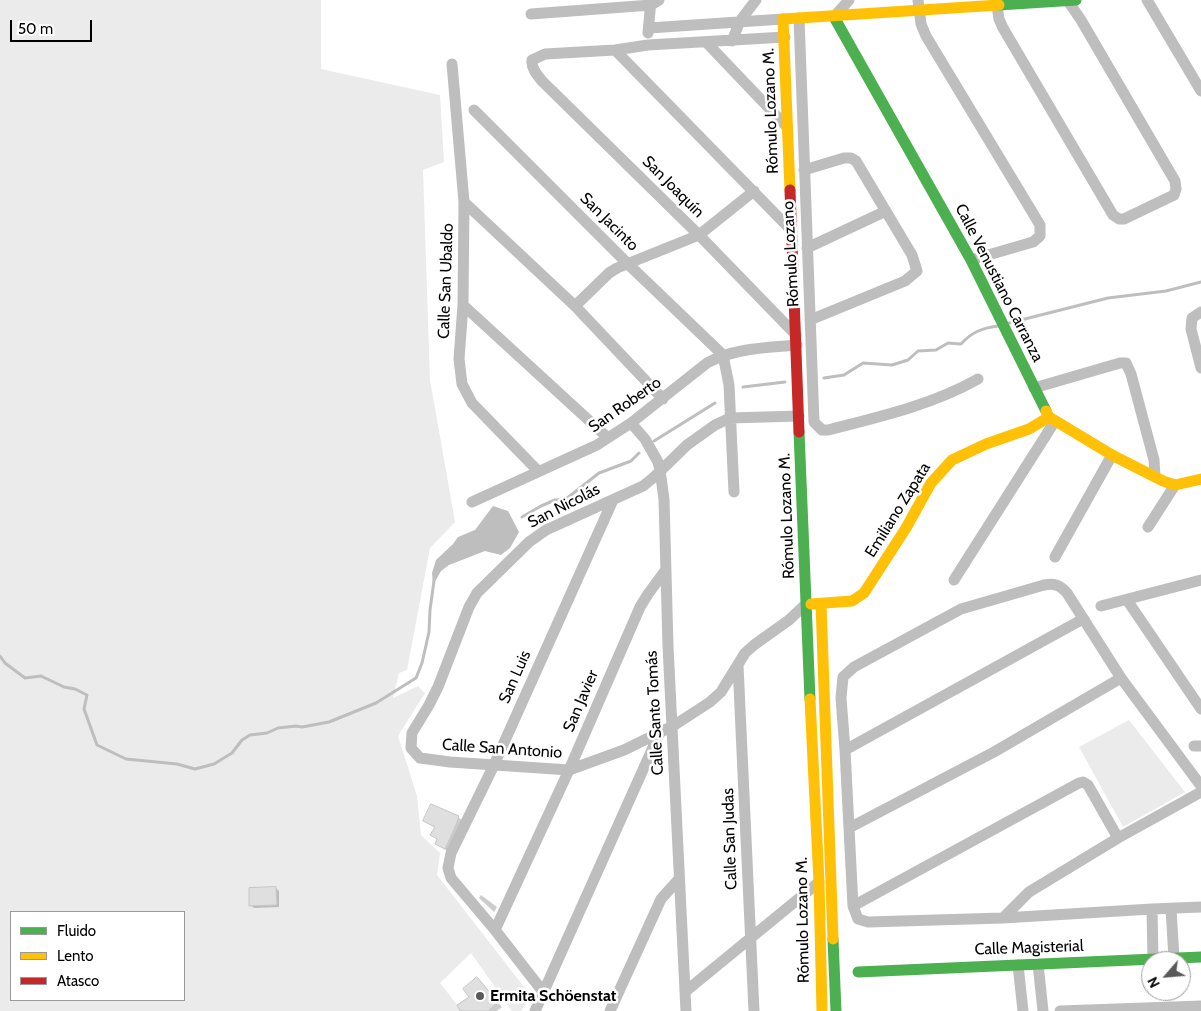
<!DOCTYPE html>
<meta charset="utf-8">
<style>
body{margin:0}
#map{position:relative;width:1201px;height:1011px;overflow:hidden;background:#fff;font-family:Cabin,sans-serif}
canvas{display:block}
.legend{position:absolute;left:10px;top:911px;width:175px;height:90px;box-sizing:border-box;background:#fff;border:1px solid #999;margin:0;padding:6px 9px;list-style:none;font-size:15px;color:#000}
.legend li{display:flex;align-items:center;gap:10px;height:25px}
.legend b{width:25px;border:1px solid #999}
.north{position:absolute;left:1141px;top:951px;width:50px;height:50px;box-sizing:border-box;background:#fff;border:1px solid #999;border-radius:50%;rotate:243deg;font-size:14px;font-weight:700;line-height:20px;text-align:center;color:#000}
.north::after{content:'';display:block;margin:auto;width:18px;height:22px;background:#595959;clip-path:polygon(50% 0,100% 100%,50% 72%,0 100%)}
.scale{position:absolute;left:10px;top:20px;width:82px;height:22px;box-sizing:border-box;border:2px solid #000;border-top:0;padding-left:6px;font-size:15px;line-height:18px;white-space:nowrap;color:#000;-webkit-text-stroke:4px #fff;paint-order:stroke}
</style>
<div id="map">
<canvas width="1201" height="1011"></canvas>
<ul class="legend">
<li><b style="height:6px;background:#4caf50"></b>Fluido</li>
<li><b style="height:6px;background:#ffc107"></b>Lento</li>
<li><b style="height:6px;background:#c62828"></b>Atasco</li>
</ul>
<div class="north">N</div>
<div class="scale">50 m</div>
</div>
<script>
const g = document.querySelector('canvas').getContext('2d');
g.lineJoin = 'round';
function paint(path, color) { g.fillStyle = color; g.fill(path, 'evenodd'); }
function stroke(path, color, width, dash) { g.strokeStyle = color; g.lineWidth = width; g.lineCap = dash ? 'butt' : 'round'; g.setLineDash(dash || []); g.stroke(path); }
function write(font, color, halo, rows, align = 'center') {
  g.font = font + ' Cabin,sans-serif'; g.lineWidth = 5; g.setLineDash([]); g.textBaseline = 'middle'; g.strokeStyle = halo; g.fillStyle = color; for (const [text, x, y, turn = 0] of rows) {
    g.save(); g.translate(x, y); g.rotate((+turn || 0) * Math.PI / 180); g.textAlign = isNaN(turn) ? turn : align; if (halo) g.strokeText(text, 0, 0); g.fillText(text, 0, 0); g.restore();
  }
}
paint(new Path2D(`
 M0,0h321v69l119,26 4,67 -21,8 7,210 25,142 -25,26 -23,122 -8,3 -6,25 25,-12 7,7 -27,43 19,60 4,39 19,18 -3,22 94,121 -10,15h-9l-41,-58 -31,30 18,23 3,5h-461zM11,912h173v88h-173z
 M1129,720l56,72 -62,35 -44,-80z`), '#ebebeb');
paint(new Path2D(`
 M493,506l15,5 11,21 -9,16 -9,7 -16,-4 -36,14 -8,6 -8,14 -1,-12 4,-13 17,-16 5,-7 17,-7z`), '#bebebe');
paint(new Path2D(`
 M458,817l5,4 -14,31 -13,-8 2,-4 -6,-5 3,-7 -10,-7z
 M276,888l3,3v16l-25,1 -3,-3z
 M481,895l16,12 -3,5 -15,-14z
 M482,983l20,24 -5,4h-35z`), '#0003');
stroke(new Path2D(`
 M1009,323l99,-25 58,-7 35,-9
 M824,378l20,-3 19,-12 29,2 16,-5 10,-9 18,-1 12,-7 13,1c11,-12 21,-16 37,-18
 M743,387l42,-5
 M654,441l61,-38
 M522,517l19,-11 14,-6 11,-1 33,-26 32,-12 8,-8
 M0,656l5,7 20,15 16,-2 23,11 11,2 12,6 -3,14 13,36 29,14 51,5 18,5 19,-5 18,-11 10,-13 8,-5 17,-2 11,-5 18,-2 6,1 27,-5 47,-19 40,-25 6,-15 7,-31 1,-22 4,-29`), '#bebebe', 3);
const building = new Path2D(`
 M431,804l28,12 -3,9 -11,24 -10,-5 2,-5 -7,-4 5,-8 -12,-6z
 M276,887l1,18 -28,1v-18z
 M477,977l21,25 -10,9h-28l-3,-6 12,-8 -6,-8z`);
paint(building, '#dfdfdf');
stroke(building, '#c6c6c6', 1);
stroke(new Path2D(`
 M918,0l3,24 5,12 114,189v11l-7,6 -62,18
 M996,0l3,19 4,9 110,187 6,4h5l50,-24 2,-6 -1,-8 -94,-161 -13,-19
 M1147,0l54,91
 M531,14l120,-9 8,-5
 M834,17l15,-17
 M799,18l15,404 8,8h6c51,-13 104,-25 150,-51
 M649,28l134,-9
 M648,33l3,-33
 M785,37l-137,8 -33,5 -70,4 -13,6c-1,8 5,15 10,21l157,154 97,100
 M732,41l8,-20 16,-21
 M707,43l80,84
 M615,50l177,181
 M452,64l12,138 -1,103 -4,54 3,25 10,19 66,68
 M474,110l154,154 95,91 6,30 5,107
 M804,170l40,-12h7l5,3 56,94 5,16 -12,10 -95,39
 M464,202l111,104 88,93
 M807,248l79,-37
 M463,305l144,132
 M575,306l34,-33 8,-5 82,-33 55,-44
 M1201,312l-9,6 -1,11 10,39
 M1034,388l86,-25h6l5,11 23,86 1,16
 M799,416l-69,2 -15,7 -28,20 -34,33 -10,8 -97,44 -17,12 -52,51 -8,14 -31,80 -9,18 -17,28 -1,15 9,10 30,4 119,8 55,-20 49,-24 37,-24 11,-10 24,-39 9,-8 35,-25 17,-16
 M631,423l14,16 13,23 2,8 4,29 4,147 18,365
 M472,502l125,-57 34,-22 76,-60c27,-15 59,-15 90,-18
 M1148,527l27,-42
 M1055,557l57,-102
 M954,580l101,-159
 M1127,600l74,109
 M1101,606l100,-26
 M738,665l16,346
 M1194,746h7
 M845,750l238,-131
 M1201,786l-80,-108 -54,-85c-7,-8 -13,-10 -23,-8l-83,24 -107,58 -11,10 -2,21 4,52 8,156 5,13 10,3 135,-4 149,-9 49,-2
 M849,828l145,-76 127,-74
 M853,906l226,-123 4,-1 5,3 30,53
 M1152,909l1,50
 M1171,909l3,49
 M1003,918l26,-26 89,-54 83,-46
 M495,930l74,-160 71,-163 8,-13 17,-23
 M1038,964l5,47
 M1018,965l5,46
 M686,991l133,-109
 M544,993l-49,-63 -44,-52 -3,-10 3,-15 43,-88 119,-265
 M535,1011l124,-277
 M610,1011l51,-112 18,-20
 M1060,1011l141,-5`), '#bebebe', 11);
stroke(new Path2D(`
 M999,5l77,-5
 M834,17l137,243 75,151
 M799,432l11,267
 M833,939l3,72
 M858,972l343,-15`), '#4caf50', 11);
stroke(new Path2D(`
 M790,190l-7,-171 216,-14
 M1046,411l3,6 63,38 51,26 12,4 26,-6
 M811,604l41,-3 12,-8 42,-65 25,-45 21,-23 34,-16 43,-15 20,-12
 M821,604l12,335
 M810,699l9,183 3,129`), '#ffc107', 11);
stroke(new Path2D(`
 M790,190l9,242`), '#c62828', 11);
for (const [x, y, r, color] of [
 [480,996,5,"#595959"]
]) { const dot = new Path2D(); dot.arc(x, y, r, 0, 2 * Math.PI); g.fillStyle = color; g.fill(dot); stroke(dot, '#fff', 2); }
write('16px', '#000', '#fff', [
 ["Rómulo Lozano M.",771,111,-92],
 ["San Joaquín",673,187,45],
 ["San Jacinto",609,222,45],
 ["Rómulo Lozano",791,254,-93],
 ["Calle San Ubaldo",446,281,-88],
 ["Calle Venustiano Carranza",999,283,63],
 ["San Roberto",625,405,-35],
 ["San Nicolás",564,506,-27],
 ["Emiliano Zapata",898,510,-58],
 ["Rómulo Lozano M.",787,516,-92],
 ["San Luis",515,677,-66],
 ["San Javier",581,701,-67],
 ["Calle Santo Tomás",655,713,-93],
 ["Calle San Antonio",502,749,4],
 ["Calle San Judas",730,839,-92],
 ["Rómulo Lozano M.",803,920,-91],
 ["Calle Magisterial",1029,948,-2]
]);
write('bold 16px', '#000', '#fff', [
 ["Ermita Schöenstat",490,996]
], 'left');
</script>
